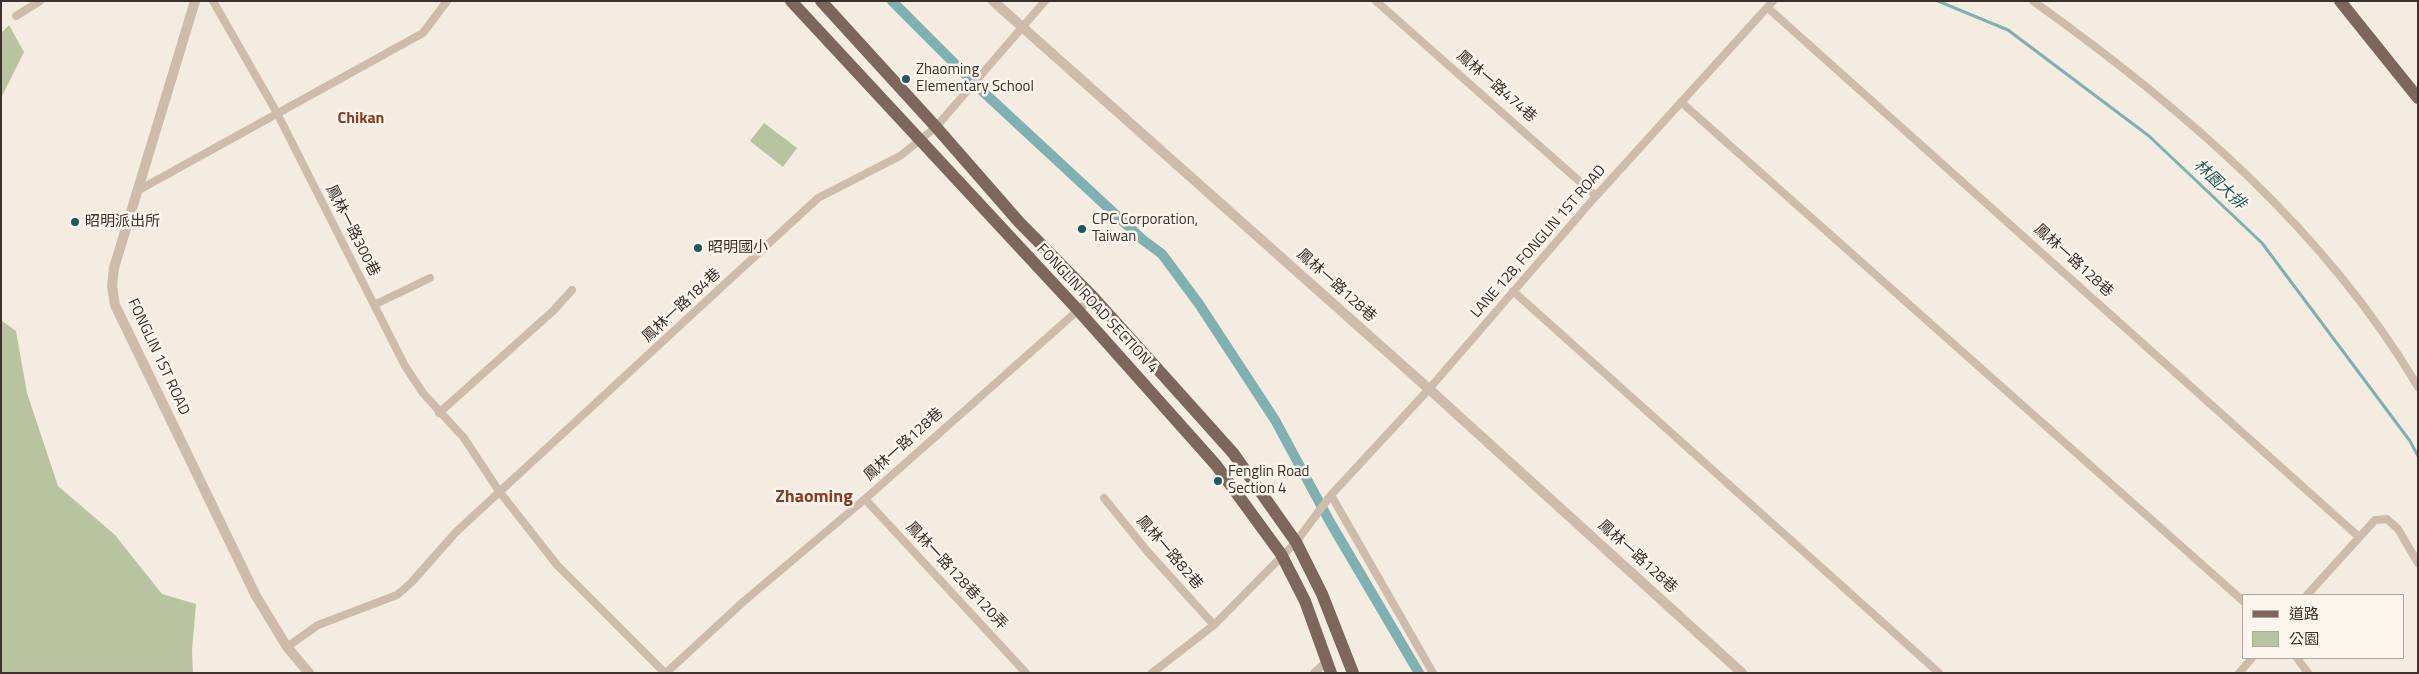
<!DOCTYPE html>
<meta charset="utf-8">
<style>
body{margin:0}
#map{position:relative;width:2419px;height:674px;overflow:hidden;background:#f4ebe1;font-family:"Titillium Web","Noto Sans TC",sans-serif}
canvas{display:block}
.frame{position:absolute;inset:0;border:2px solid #3b302b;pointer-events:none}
.legend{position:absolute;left:2242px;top:594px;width:162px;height:65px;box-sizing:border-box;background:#fbf5ee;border:1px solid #aea6a0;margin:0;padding:6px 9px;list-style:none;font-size:15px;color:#3b302b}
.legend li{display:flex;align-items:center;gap:10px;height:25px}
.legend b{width:25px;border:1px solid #aea6a0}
</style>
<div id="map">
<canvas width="2419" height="674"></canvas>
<div class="frame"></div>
<ul class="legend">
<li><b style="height:6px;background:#7d675c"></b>道路</li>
<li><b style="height:14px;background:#b8c4a0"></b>公園</li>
</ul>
</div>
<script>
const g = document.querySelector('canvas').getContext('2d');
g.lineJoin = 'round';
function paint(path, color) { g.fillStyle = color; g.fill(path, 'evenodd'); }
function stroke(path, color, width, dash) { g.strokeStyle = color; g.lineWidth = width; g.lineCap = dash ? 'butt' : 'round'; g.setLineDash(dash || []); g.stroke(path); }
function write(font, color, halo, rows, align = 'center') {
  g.font = font + ' "Titillium Web","Noto Sans TC",sans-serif'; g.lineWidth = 5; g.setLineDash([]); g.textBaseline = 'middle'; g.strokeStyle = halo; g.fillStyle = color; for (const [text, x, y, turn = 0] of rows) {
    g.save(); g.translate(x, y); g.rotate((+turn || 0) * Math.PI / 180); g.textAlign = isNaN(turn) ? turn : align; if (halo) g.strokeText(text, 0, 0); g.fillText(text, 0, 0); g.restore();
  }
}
paint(new Path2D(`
 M9,25l15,27 -23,46v-65z
 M764,123l33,25 -14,19 -33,-26z
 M2,321l14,10 11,62 31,93 57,49 47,59 34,10 -4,46 1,23h-192z`), '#b8c4a0');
stroke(new Path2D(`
 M1938,1l70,29 141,106 113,107 148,198 8,15`), '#7fb0b2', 3);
stroke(new Path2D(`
 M892,1l87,87 164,152 19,14 37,50 76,116 55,102 89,151`), '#7fb0b2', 10);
stroke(new Path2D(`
 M213,1l64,112 128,253 18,27 41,45 35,53 58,74 108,108
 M1376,1l220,195
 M2033,1c147,105 292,228 385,386
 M1768,8l591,529
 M16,16l24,-15
 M1681,102l562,499
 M137,191l286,-158 24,-32
 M1513,291l426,382
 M374,305l56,-27
 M439,413l114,-102 19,-21
 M1331,495l102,178
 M1104,498l43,53 67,74
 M865,499l161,174
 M2307,595l68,-75 12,-1 11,10 20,34
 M287,647l31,-22 79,-30 14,-12 45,-51 362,-334 82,-42 36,-29 109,-126
 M2297,658l11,15
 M666,673l77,-71 122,-103 228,-202
 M1152,673l62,-48 82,-83 35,-47 98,-106 167,-193 177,-195
 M1314,673l13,-12
 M2239,673l13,-15`), '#cdbbac', 8);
stroke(new Path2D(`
 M195,1l-81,267 -2,18 3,19 141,291 31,51 22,26
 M993,1l436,388 313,284`), '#cdbbac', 10);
stroke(new Path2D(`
 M791,1l286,308 139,156 65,89 24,47 26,72
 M821,1l115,126 83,95 74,75 140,156 63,89 26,52 31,79
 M2340,1l78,97`), '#7d675c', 12);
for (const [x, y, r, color] of [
 [906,79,5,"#1f5a5e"],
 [75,222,5,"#1f5a5e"],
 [1082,229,5,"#1f5a5e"],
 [698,248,5,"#1f5a5e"],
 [1218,481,5,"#1f5a5e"]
]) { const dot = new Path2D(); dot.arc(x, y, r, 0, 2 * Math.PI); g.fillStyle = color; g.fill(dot); stroke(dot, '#fbf5ee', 2); }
write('15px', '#3b302b', '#fbf5ee', [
 ["Zhaoming",916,70],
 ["Elementary School",916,87],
 ["CPC Corporation,",1092,220],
 ["Taiwan",1092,237],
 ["昭明派出所",85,222],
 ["昭明國小",708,248],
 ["Fenglin Road",1228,472],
 ["Section 4",1228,489]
], 'left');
write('15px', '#3b302b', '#fbf5ee', [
 ["鳳林一路474巷",1496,87,41],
 ["鳳林一路300巷",352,231,63],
 ["LANE 128, FONGLIN 1ST ROAD",1539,242,-49],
 ["鳳林一路128巷",2073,261,42],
 ["鳳林一路128巷",1336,286,42],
 ["鳳林一路184巷",682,306,-43],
 ["FONGLIN ROAD SECTION 4",1097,309,47],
 ["FONGLIN 1ST ROAD",158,357,65],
 ["鳳林一路128巷",904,445,-42],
 ["鳳林一路82巷",1169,553,49],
 ["鳳林一路128巷",1637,557,42],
 ["鳳林一路128巷120弄",956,576,47]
]);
write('bold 16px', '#8c3b22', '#fbf5ee', [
 ["Chikan",361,119]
]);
write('italic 16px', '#1f5a5e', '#fbf5ee', [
 ["林園大排",2219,185,43]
]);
write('bold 18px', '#8c3b22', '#fbf5ee', [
 ["Zhaoming",814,498]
]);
</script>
